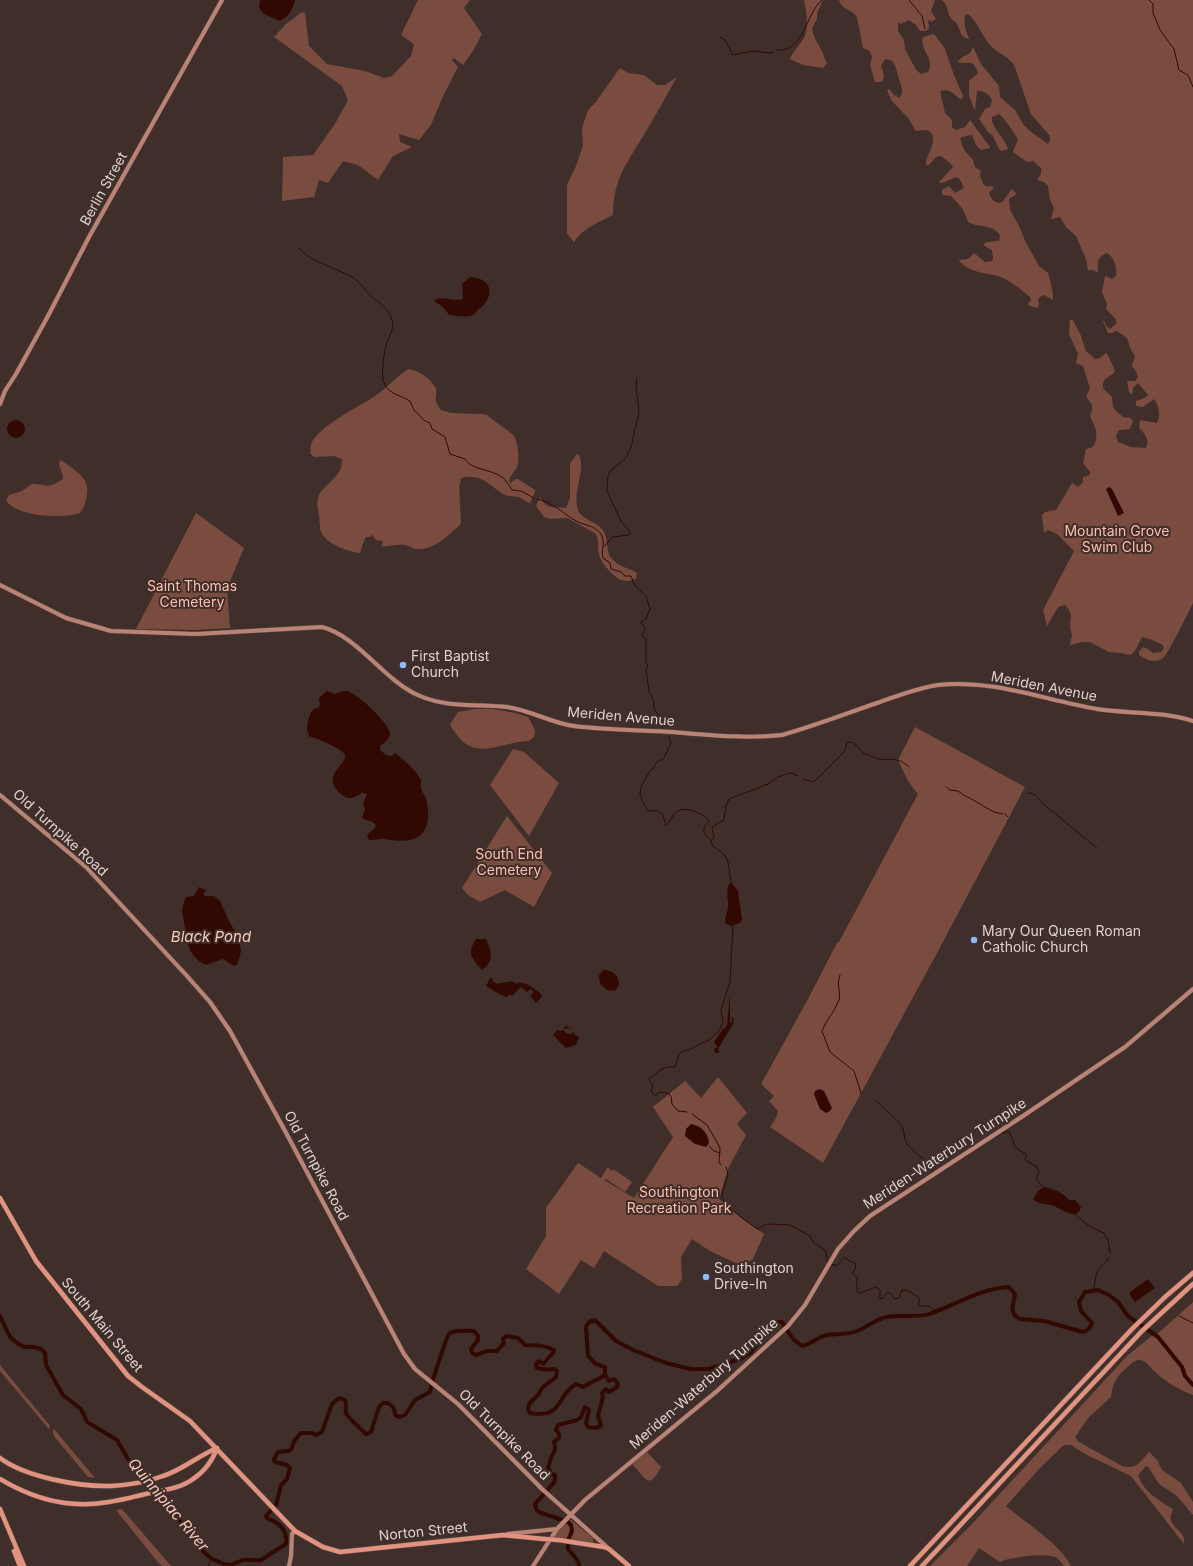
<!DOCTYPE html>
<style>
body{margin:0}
canvas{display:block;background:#3f2e2a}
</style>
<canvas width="1193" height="1566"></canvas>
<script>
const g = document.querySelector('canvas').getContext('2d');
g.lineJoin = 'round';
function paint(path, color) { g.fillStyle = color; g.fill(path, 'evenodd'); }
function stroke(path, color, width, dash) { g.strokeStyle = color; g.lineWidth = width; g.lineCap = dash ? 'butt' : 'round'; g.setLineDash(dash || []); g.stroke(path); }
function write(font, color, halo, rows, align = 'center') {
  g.font = font + ' Inter,sans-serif'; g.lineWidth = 4; g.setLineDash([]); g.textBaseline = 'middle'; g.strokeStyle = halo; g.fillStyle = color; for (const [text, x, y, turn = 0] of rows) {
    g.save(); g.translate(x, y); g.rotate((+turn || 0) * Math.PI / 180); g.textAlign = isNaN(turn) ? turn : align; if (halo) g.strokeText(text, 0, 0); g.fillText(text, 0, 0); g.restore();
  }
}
paint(new Path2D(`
 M418,0h52l-6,8 18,26 -9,17 -10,14 -9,-7 -2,2 6,7 -15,29 -12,29 -12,15 -20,-6 1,8 12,5 -19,9 -15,24 -20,-15 -15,-4 -15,22 -9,-3 -5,17 -32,4 1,-44 30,-2 22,-31 13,-24 -6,-14 -68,-49 12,-13 16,-12 3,1 4,33 18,18 38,7 19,7 8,-2 19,-20 3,-12 -13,-9z
 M804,0h19l-6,13v6l-5,9c1,8 6,16 10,23 2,4 2,8 5,12l-4,5 -20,-3 -13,-6c3,-8 10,-14 14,-21 6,-12 2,-26 0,-38z
 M839,0h96l-4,11 5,8 -5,3 -2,-3 -1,3 1,6 -3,3h-6l-4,-6 -7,-5 -8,4 -3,-2v9l6,9 1,9 11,21 5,4 7,-2c8,-13 -9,-22 -5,-35l11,-3 10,13 10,28 9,21 -1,3h-2c-6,-5 -11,-11 -20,-8l5,22 7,7v8l4,2 9,-3 5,-7 20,27v1l-9,2 -5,-5 -4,-10 -10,2 -2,2 4,11 9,10 2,7 6,4 -1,5 4,9 4,2 3,-1 3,1 -5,6c1,5 6,10 11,10l3,-2 8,-11 1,-1 5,5 -8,5 1,11 9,16 7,17 13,23 9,7c2,6 6,23 5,27l-9,-5 -3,1 -3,3 1,5 -1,4 -8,-2 -2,-2 3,-4 -1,-3c-8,-7 -22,-18 -32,-21 -12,-3 -29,-4 -38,-14l-1,-2 9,-1 6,-6 11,9 7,-1 1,-3 -1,-8 -9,-5 3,-3 13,-1 1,-6c-9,-12 -21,-7 -32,-13 -4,-12 -7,-16 -17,-26l-9,-1v-5l7,-4 6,7 9,-5c-7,-19 -10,-7 -24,-5l-1,-1 14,-15 -3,-4 -9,-7 -5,1 -7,8h-3c-1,-8 14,-27 3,-34 -3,-2 -11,0 -13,0l-8,-13 -17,-18 -4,-10 2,-1 5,6 5,3 3,-4v-5l-7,-24 -4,-5 -6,-1 -4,7c2,5 5,12 0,16h-6l-5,-17 2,-8 -2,-6 -7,-3 -6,-31c-7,-9 -14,-6 -18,-17z
 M942,0h251v603c-4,8 -26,54 -31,56 -10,4 -15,1 -23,-4v-3l4,-5 3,1 7,5 8,-1 3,-4 -1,-3 -13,-6 -8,-2 -6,12 -4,5 -4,1 -6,-2 -13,-1 -19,-10h-7l-13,3 2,-10 -2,-8 1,-11 -2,-6 -4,-5 -7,2 -11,19 -4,-16 31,-59 -17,-17 -9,-4 -4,3 -2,-18 3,-3 11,-2 16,-27 6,4 5,-5v-5l7,-2v-3l-7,-9 3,-14 7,-2c7,-12 2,-20 -3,-31 4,-9 3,-11 -4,-19l4,-9 -7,-22 -7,-3 2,-9 -9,-20 1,-14h3l8,16 5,15 9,8 5,-1 6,-5 3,4 6,14c-4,7 -13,5 -12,17l9,9 1,10 4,5 6,5 8,1 2,4 -3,7 -11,1 -3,6 2,6 13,5 15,1c4,-8 -1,-14 -7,-20l1,-8 17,3c4,-7 2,-18 -3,-24l-11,8 -7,-1v-5l9,-3 3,-3 -10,-12 -5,5 -1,7 -3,-3 -2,-11h8l3,-4 -2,-6 -4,-5 3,-10 -4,-6 -4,-12 -10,-7 -5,2h-4l-5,-11 1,-1 2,5 4,3 7,-6 -2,-5 -9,-9 1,-5 -5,-12 3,-16 7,3 4,-3c1,-8 -1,-18 -9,-23 -11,4 -9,10 -9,20l-5,-3h-5l-2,-11 -10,-23 -10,-9 -6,-10 -9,2 3,-11 -4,-8 -2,-14 -4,-4 -7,-2 4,-6v-6l-8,-7 -6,1 -14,-10 5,-13c-4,-6 -14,-22 -19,-25l-7,3c-2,9 13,21 16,32l-6,2 -3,-2 -6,-13 -5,-4 -9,-13 6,-10 5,-2 2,-7c-3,-6 -9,-10 -15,-9l-2,19 -1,-1 -5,-14v-14l9,-8c-5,-15 -10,-8 -20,-11l3,-4 9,-5 3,-6 8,17 18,22 1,11 15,13 8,14 7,7 18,13 2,-3v-5l-19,-22 -17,-49c-6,-9 -17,-12 -24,-20 -9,-10 -12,-24 -22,-31l-3,1c-1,9 0,15 4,23l-1,1c-8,-2 -7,-8 -11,-15 -2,-3 -5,-4 -7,-7 -3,-6 -1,-10 -8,-17z
 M620,68l8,5 16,2 13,10h8l12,-8c-11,19 -21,38 -32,56 -18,30 -32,46 -32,82 -14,7 -30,13 -39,27l-7,-9v-48l9,-19 7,-20 -1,-18 6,-18 7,-7z
 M408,369c11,1 23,10 28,20 1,4 -1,8 0,13 1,2 3,5 5,8l10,3 31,1 5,1c4,4 25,18 27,21 4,7 5,20 4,28 -1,7 -8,10 -9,17l2,2 4,-4h3l17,11v2l-5,11c-4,-1 -7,-4 -11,-6 -5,-1 -11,0 -16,-3 -16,-10 -21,-21 -42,-16l-2,9 2,35 -1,3c-13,11 -25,25 -43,24 -4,0 -7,-3 -12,-4 -8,-1 -16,2 -24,1l1,-1 1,-4 -7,-1 -5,-6v3h-5l-3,6 -3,10c-11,-1 -32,-9 -38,-19 -3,-6 -2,-12 -3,-18 -1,-7 -3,-14 0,-21 7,-13 24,-18 23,-36l-8,-3 -20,1 -4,-4c1,-2 0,-6 1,-9 8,-18 47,-37 64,-48 12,-8 21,-19 33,-27z
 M577,454l2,1c7,15 -7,38 -1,55 3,9 18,12 24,19 8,9 2,22 11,31 6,7 16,8 24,13l-1,6c-2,0 -6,2 -9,2 -10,1 -26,-17 -28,-27 -2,-8 1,-14 -4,-21l-28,-15 -17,1 -6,-2 -8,-11 4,-9c8,14 12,9 26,11l4,-10v-34z
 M60,460l4,2c14,11 28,17 22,37 -1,5 -2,9 -6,14 -16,6 -65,4 -74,-13l3,-5 13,-4 10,-7c16,0 15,6 31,-5v-3l-4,-12z
 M196,513l48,35 -17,40 3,40 -36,2 -58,-1z
 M475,709h18l22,4 13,4 7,13 -1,7 -5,4c-26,0 -53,21 -72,-6 -3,-4 -6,-7 -7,-11l8,-12z
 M915,727l110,60 -89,168 -113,208 -53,-36 6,-9 2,-7 -9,-10 5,-5 -13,-12 46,-83 30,-58 2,-1 79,-148 -10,-13 -10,-21z
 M513,749l11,3 35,31 -30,53 -39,-51z
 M507,816l45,57 -18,34 -29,-17 -25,12 -12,-7 -6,-7z
 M718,1077l29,36 -10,11 9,11 -18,34 -9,30 22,19 23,16 -11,25 -11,7 -32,-15 -18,-12 -11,18 1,22 -5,7h-19l-54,-35 -10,17 -13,-8 -22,34 -33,-25 20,-33v-28l32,-45 23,15 7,-11 3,4 2,-2 19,13 -7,10 -19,-13 -2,1 30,18 39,-61 -20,-30 32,-26 16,17z
 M1193,1302v93c-15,-5 -28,-14 -39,-24 -4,-4 -9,-12 -15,-11 -6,0 -11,7 -15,10 -8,7 -12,16 -13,27l-22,20 -14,20 4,5 43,24c15,4 18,-4 27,-14l8,8 5,10 19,13 12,19v13l-17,-20 -17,-11 -10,-16 -3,-2 -8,9c5,16 19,24 33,33l2,2c-10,17 15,20 11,34l-53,-68 -44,-21 -16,-10h-7l-23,22 -35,39c21,18 52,36 65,60h-7c-3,-3 -5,-8 -9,-9 -13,-4 -43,0 -55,5l-21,-14 -12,18h-37l40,-40 158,-171 25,-20 2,1z
 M0,1365l50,61 -1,3 -49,-58z
 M54,1429l41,49 -7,-1 -34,-41 -1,-4z
 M646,1451l15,16c-12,23 -14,13 -28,-2v-3z
 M122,1509l49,57h-9l-5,-5 -41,-51z
 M568,1520h3l22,18v5l-40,-6z`), '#7a4c40');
paint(new Path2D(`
 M260,0h35v1c-3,8 -6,16 -15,20l-16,-7 -5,-6z
 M470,277c24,1 25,21 8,33 -2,2 -4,5 -7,6 -7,1 -15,0 -22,-1l-6,-8 -9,-6c8,-7 19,2 29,-2l-1,-15z
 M7 429a9 9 0 1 1 18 0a9 9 0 1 1-18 0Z
 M1109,487l3,2 12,24 -6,3 -12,-27z
 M327,691l8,3c4,-1 8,-4 12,-3 10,2 43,33 43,43 -1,6 -6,9 -10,12v4l6,5 6,1 3,-3c10,8 20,16 26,27 1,3 -1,5 0,9 2,5 6,8 6,14 6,34 -12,42 -43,36 -5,-1 -10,2 -15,1l-2,-3 2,-4 5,-4 2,-4c-3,-5 -10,-3 -14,-8l3,-7 -2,-6 4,-10 -5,-1c-4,2 -7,5 -11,5 -7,1 -17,-9 -18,-15 -2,-14 14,-20 12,-28 -2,-6 -29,-17 -36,-19 -4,-5 -1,-19 3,-25 2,-3 7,-2 8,-6 0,-2 -1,-5 -1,-7z
 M731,882l7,9 4,28 -2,4 -9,3 -5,-2c-2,-6 1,-10 2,-16 1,-8 -4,-19 3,-26z
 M199,887l7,3 -3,4 2,2h9l6,5 10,22 5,8 6,18 -1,7 -3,9 -3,1 -11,-7 -17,6c-17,-8 -19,-21 -21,-37 -2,-13 -5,-19 1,-31l8,-1z
 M476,939h10c5,11 9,23 -4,31 -11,-12 -15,-17 -6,-31z
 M603,970c10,0 16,5 16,15l-4,6 -8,-1 -7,-6 -1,-9z
 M490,978h2c4,13 16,-2 25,6l2,-2 10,3 12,9 1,3 -6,6 -6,-7 4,-4 -4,-3 -3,3 -6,-5 -9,9 -2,-2 -3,3 -6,-2 -15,-9z
 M730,993v29l2,1v-7l2,4 -1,4 -15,25 1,4h-3l-2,-2 1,-3 3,-1 -4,-5 8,-12 5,-4z
 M566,1026l6,3 2,5 5,3 -3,8 -10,3 -13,-13 4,-5 3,1 3,-1 5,4h4l1,-3 -3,-3 -7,1z
 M820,1089l4,2 8,17 -2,3 -4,2 -6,-4 -6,-15 1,-3z
 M691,1124c10,2 17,8 18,19l-3,4 -11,-3 -10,-8 1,-7z
 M1044,1187c9,2 19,5 25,13h6l6,7c-4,15 -19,2 -27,-1 -8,-3 -15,-1 -21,-7l5,-8z
 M1148,1279l7,9 -20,14 -5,-7v-3z`), '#310902');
stroke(new Path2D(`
 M909,0l13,16 3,13
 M1149,0l4,4v9l7,17 14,19 5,21 9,5 5,12
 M720,37l5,3 8,15 19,-4 18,2 3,-1
 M777,50c28,2 28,-36 45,-50
 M299,248c10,14 40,20 56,31 6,5 11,12 17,18 6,5 13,9 17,16 7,13 3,17 -2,29 -3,9 -7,34 -2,43 5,9 17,11 25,16l4,9 11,11 5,2 2,6 13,8 5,17 15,5c6,11 26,10 37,18 4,3 7,8 10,13l9,1 13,7
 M537,499c17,3 27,16 41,23 9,4 19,4 24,14 3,7 -1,15 1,22l7,5 1,6 10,3 4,4h6l4,10 11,10 4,13 -4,10 -5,3 4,7 -3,7 4,2v24l2,3 -2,4 3,23 4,6 1,10 4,7 5,14
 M604,547l8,-10 17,-2 2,-2 -10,-12 -14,-30 1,-15 2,-5 15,-12 6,-12 8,-35 -3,-26 1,-8
 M669,737l2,5 -7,16 -2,2h-3c-6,8 -19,23 -19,33 0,5 5,13 7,17 4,2 6,0 10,1 7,1 7,10 9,14 5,-3 6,-11 12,-14 9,-5 26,3 31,10l-5,6v6l6,7 3,6 12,9 3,7 3,20
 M803,779l9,3 4,-2 29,-29 2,-9c9,-1 11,7 17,11 3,2 6,3 9,4 12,7 22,-4 36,10
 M946,787l4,3 8,1 7,5
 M1028,793l6,1 8,9 55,45
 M966,796l16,9
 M983,806l11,6 9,2
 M1005,814l3,3
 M711,841l3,-4 -2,-10 12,-7 2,-14 3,-7 39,-15 8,-6 10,-4 6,-1 6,3
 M840,975c-4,10 1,17 -1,25 -4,11 -13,20 -17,31l8,21 24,19 7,22
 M876,1101l24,22c5,6 3,16 8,22 7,9 20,15 25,26
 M687,1112l-9,-1 -6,-7 -1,-8 -3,-3 -9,-1 -3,3 -3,-1 -2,-3 2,-5 -4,-7c10,-7 11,-13 26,-12l3,-10 3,-5 10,-3 7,-4 11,-5 10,-9 2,-4 2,-6 -2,-11 9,-28 3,-57
 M692,1114l15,11 10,17 3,6 -1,14 2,3
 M1002,1133l7,-2 6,16 12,8 -2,3v2l12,7 2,5 -3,7 8,9
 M709,1146l5,5 6,2
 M726,1167l2,7 -6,20 1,6 9,10 25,19 10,-5 23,1 20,11 4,7 12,8 1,9 2,2
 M942,1171l27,-17
 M1074,1213c9,10 18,15 30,20l4,7 2,13
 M831,1264l6,2 7,-9 7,5 4,1 1,5 -4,5 6,5 -2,6 2,9h2l16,-6 4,3v9l3,-1 5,-6 3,2 3,5 5,-1 3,-8c7,0 13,5 18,9l-2,5 1,2h9l9,5
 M1094,1290c1,-8 1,-16 6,-23 3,-4 7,-4 8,-9
 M1179,1316l14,7
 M208,1566l4,-7`), '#310902', 1);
stroke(new Path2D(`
 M0,1316l10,21 7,6 7,4h9l8,2 4,4 1,12 17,30 18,14 6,13 30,18 11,19 21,22 55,71 8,7 12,5 6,1 13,-5h18l25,-16c2,-13 -7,-22 -18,-25l-2,-3 10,-11 5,-20 6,-6 3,-11 -3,-3 -12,-3 -1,-3 4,-7 11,-1 3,-3 2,-7 7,-8h10l5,2 6,-3 10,-28 7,-6 6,2c2,5 0,8 1,13 0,3 17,18 20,21l5,-2 8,-25 4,-4h5l5,4 3,9 4,1 5,-2 10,-15 15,-8c0,-5 17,-56 19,-58 5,-5 18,-3 25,-3l4,5v4l-7,9 1,4 4,2 11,-4h10l7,-8 -1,-4 3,-3 12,2 7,7c10,0 20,0 29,5l-1,3 -10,11 -4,-3 -3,3 1,4c7,2 11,2 18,1l2,2 -1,6 -13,10 -5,8 -9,9 -1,5 2,4c34,6 26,-18 46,-29l7,3c7,-5 15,-7 22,-12v-8l-9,-3 -8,-8 -2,-29 3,-5 6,-2 21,21 17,9 33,13 25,6h18l31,-10 11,-7 13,-19 11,-11h7l11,17 9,7c10,-2 15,-9 25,-11 9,-2 19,0 27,-3 12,-3 20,-13 33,-15 15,-3 31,2 45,-4 25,-9 50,-25 77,-26l6,7c-1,10 -7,19 5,25l24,2 39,11 6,-3 3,-6 -11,-12 -2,-9 6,-10 13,-2 11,5 9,7 10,14 30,21 24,30 3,9 8,9
 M569,1538l3,-7 -1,-6 -3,-3 -29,-10 -3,-3 -1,-5 16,-18 4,-5v-6l-3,-1 -4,-6c1,-3 2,-7 3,-10 2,-7 6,-6 3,-16l5,-4v-4l-3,-4 2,-5 19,-5 4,-3 4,-10 4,3 -3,13 2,4 6,1 5,-1 2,-2 -3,-9 5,-19 -1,-4 4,-4 3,3 8,-5 1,-3 -4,-5 -5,2 -4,-6
 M568,1545v4c4,5 11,10 11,17`), '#310902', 4);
const major = new Path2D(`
 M0,404l5,-13 11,-17 32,-58 41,-79 133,-237
 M0,585l66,33 45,13 85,3 126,-7c36,9 63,55 98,69 28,12 58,8 87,11 23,3 44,16 67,19 32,4 66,4 99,6 36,3 73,7 109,3 32,-9 63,-21 95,-32 20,-7 40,-15 61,-18 55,-6 106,15 159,24 32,5 65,2 96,12
 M0,795l86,72 101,109 23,26 20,29 54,98 120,225 11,15 43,35 84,85 66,59
 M507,1534l50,-5
 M289,1566l2,-10 1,-22 3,-3
 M533,1566l24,-37 28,-29 132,-109 71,-65 17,-21 33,-56 16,-18 16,-15 153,-100 102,-69 68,-58`);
const highway = new Path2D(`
 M0,1198l36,63 92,115 14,11 48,34 105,110 28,16 17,5 163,-17 41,4
 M0,1458c25,19 80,29 111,28 17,-1 36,-4 52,-10 19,-6 35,-20 54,-28
 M0,1479c20,12 42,21 65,24 30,4 57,-3 85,-10 15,-3 31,-5 43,-14 11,-7 20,-19 24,-31
 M0,1509l24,57
 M559,1540l45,7 5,2 20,17
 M14,1551l6,15
 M910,1566l222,-237 33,-32 28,-24
 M922,1566l220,-235 51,-47`);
stroke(major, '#5a4b47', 5);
stroke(highway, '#5a4b47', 5.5);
stroke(major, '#bb8375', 4);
stroke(highway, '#e2937f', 4.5);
const highwayBridge = new Path2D(`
 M544,1539l15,1`);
stroke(highwayBridge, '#5a4b47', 5.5, []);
stroke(highwayBridge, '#e2937f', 4.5);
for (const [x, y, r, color] of [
 [403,665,4,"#8eb8fd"],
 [974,940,4,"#8eb8fd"],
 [706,1277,4,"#8eb8fd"]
]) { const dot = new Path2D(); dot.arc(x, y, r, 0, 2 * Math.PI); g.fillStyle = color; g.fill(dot); stroke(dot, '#3f2e2a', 1.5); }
write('14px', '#dfd3d0', '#3f2e2a', [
 ["Berlin Street",104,189,-61],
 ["Meriden Avenue",1044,687,11],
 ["Meriden Avenue",621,717,5],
 ["Old Turnpike Road",60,833,42],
 ["Meriden-Waterbury Turnpike",945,1154,-33],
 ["Old Turnpike Road",316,1166,62],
 ["South Main Street",102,1325,50],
 ["Meriden-Waterbury Turnpike",704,1384,-41],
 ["Old Turnpike Road",504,1435,45],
 ["Norton Street",423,1532,-6]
]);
write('14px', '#ffbfae', '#3f2e2a', [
 ["Mountain Grove",1117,532],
 ["Swim Club",1117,548],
 ["Saint Thomas",192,587],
 ["Cemetery",192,603],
 ["South End",509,855],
 ["Cemetery",509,871],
 ["Southington",679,1193],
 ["Recreation Park",679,1209]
]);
write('14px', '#dfd3d0', '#3f2e2a', [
 ["First Baptist",411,657],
 ["Church",411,673],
 ["Mary Our Queen Roman",982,932],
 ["Catholic Church",982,948],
 ["Southington",714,1269],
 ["Drive-In",714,1285]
], 'left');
write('italic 15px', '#fac9bc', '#3f2e2a', [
 ["Black Pond",211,937],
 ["Quinnipiac River",168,1505,50]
]);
</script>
